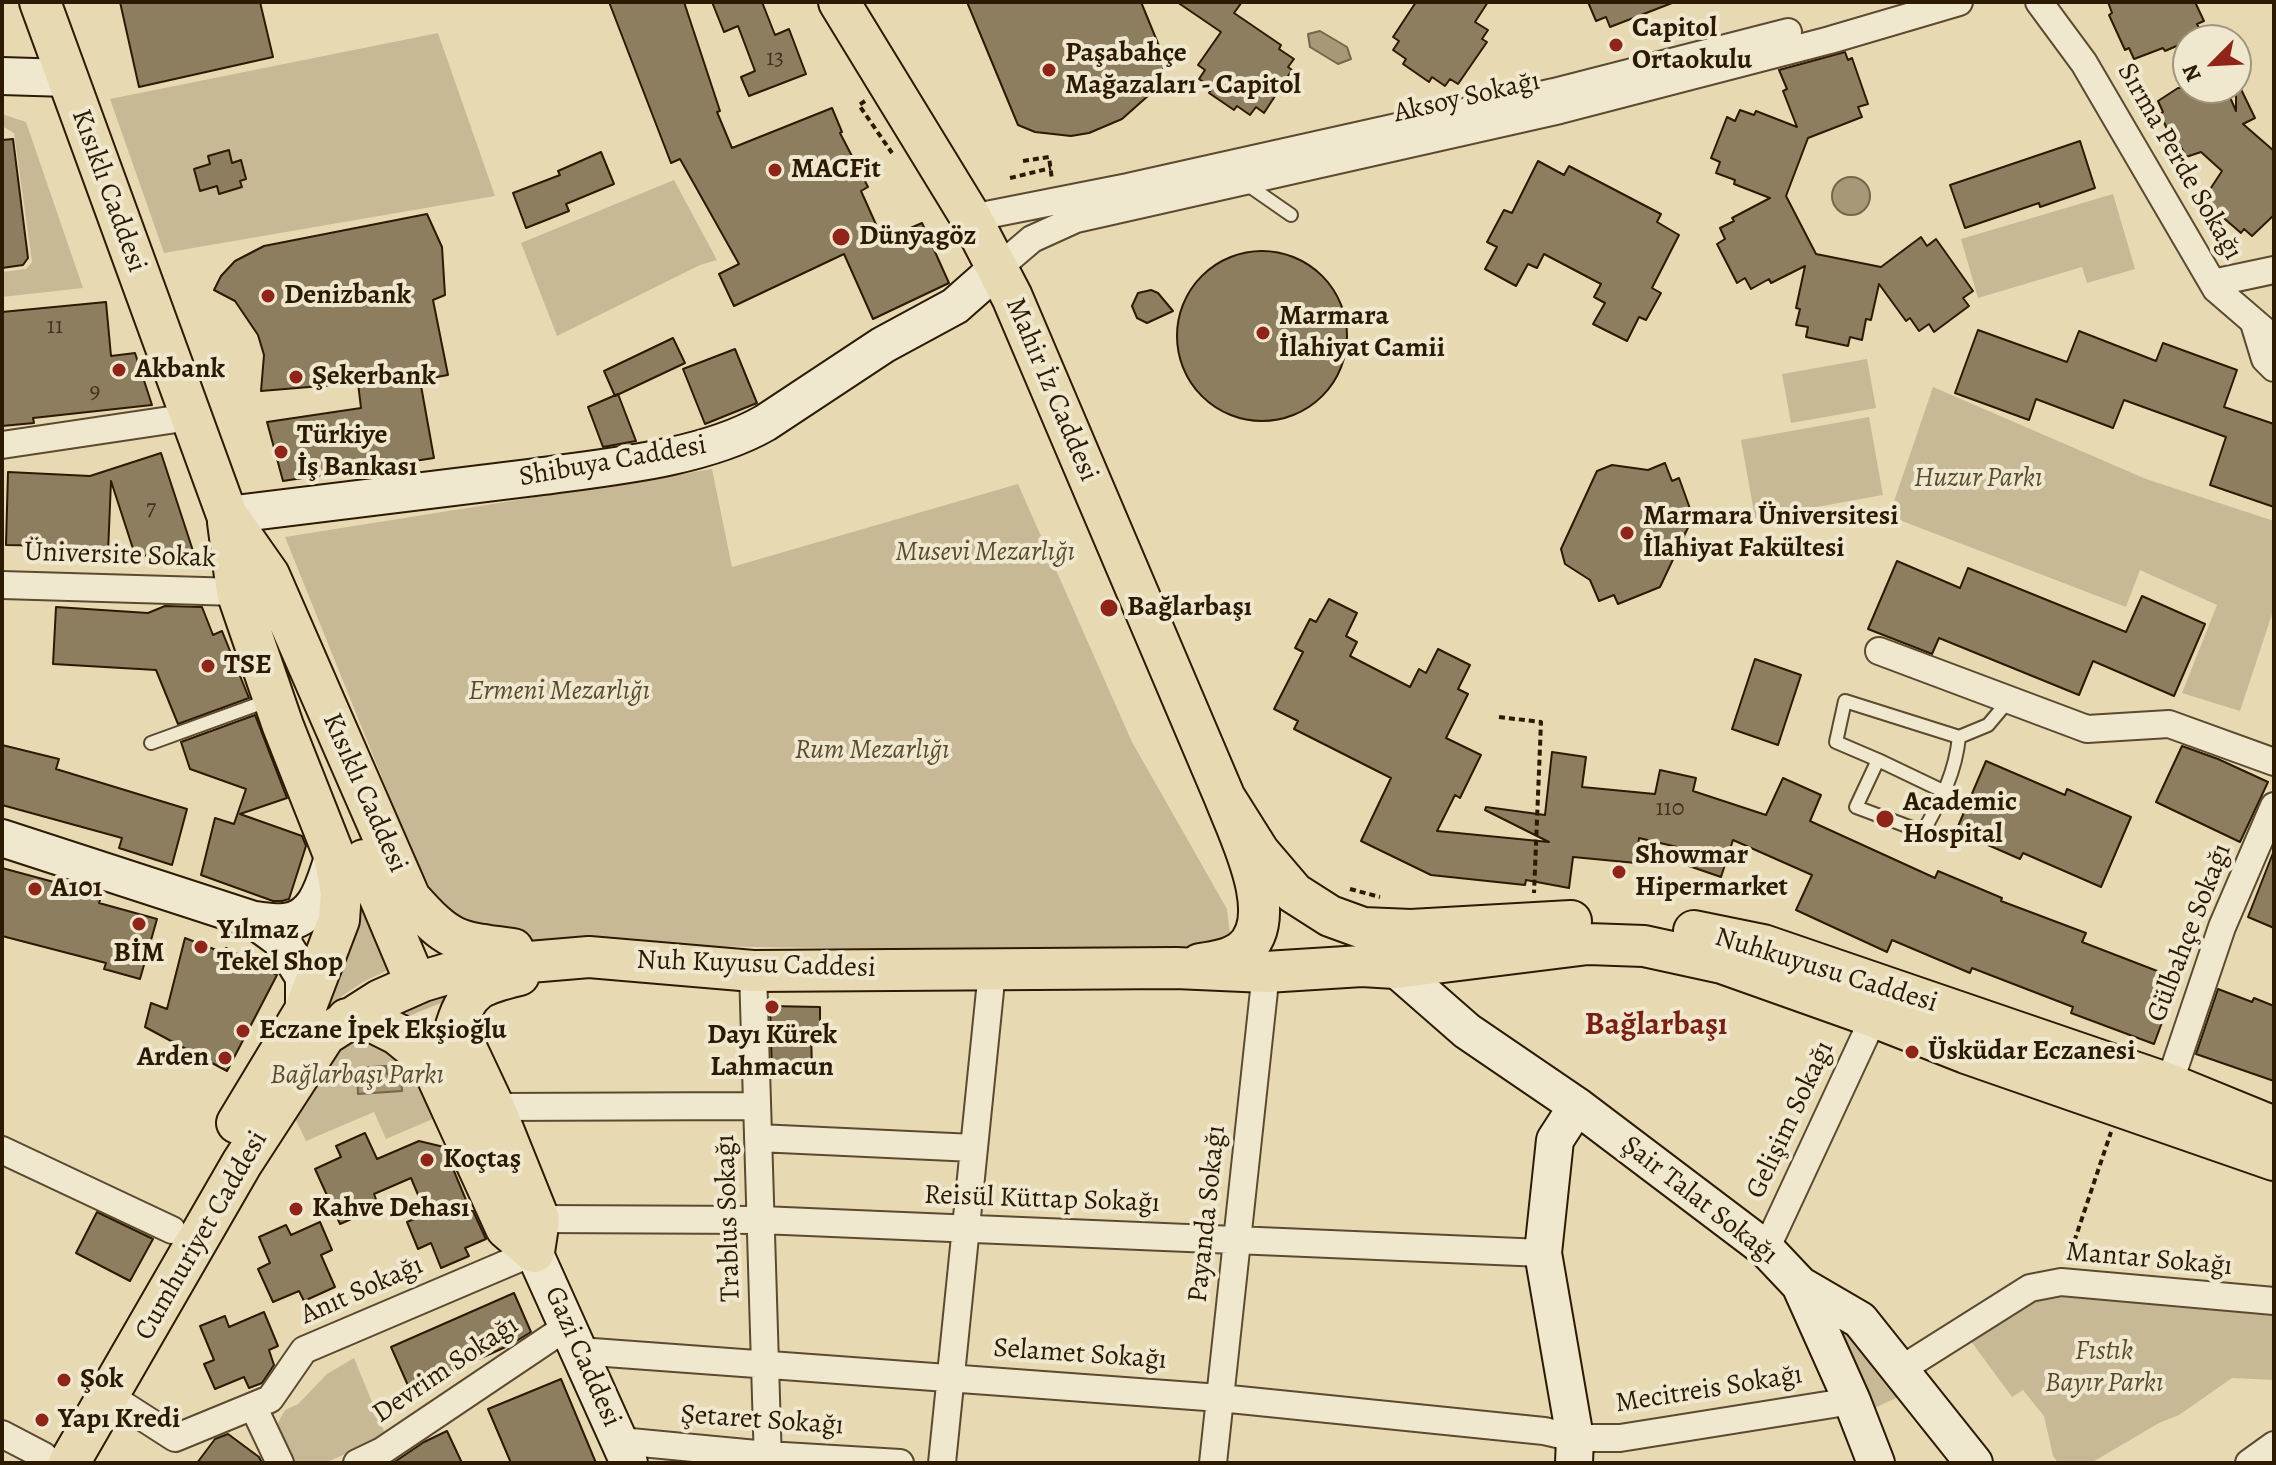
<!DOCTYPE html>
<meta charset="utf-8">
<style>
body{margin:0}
#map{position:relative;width:2276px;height:1465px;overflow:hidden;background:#e7dab3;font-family:Alegreya,serif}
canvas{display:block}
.frame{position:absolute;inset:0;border:4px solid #2c1a03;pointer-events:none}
.north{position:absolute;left:2172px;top:24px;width:80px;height:80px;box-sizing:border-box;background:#efe7ce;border:2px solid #a1957d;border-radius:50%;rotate:246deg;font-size:22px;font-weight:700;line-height:32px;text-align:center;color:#2c1a03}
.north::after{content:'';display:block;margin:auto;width:28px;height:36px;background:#8f2418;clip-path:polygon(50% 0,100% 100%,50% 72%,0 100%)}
</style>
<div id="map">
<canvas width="2276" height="1465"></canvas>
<div class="frame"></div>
<div class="north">N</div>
</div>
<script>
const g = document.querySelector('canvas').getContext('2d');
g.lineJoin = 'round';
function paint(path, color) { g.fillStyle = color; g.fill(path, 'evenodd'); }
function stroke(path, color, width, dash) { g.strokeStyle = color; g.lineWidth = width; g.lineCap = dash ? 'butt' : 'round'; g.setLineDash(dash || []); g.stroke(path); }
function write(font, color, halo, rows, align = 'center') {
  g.font = font + ' Alegreya,serif'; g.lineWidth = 8; g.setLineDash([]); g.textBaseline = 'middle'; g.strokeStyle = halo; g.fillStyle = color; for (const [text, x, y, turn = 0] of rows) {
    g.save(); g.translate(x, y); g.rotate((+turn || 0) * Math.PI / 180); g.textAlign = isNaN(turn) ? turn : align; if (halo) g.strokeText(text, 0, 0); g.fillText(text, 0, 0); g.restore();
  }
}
paint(new Path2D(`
 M438,33l57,163 -331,57 -54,-154z
 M2,114l24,8 57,166 -81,9v-25l24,-3 6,-7 -18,-129 -12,-7z
 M674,180l43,80 -17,5 -143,71 -36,-93z
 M2113,194l22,75 -48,14 -5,-16 -104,31 -17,-59z
 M1867,359l9,49 -85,15 -9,-49z
 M1933,387l213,92 128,42v87l-34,103 -58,-18 35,-88 -77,-35 -14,37 -237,-91z
 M1869,417l14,78 -128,23 -14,-78z
 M712,469l20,98 286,-83 114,258 95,167 3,25 -7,15 -258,1 -412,-6 -63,-4 -49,-31 -27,-52 -129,-320z
 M346,833l57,130 -40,19 -39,26 16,-28 13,-42z
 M365,1029l47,27 30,59 -56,24 -12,-27 -68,29 -16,-33 35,-62z
 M2073,1291l201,10v79l-42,-2 -53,37 -20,8 -68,40h-33l-5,-7 -9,-40 -21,-26 -11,7 -47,-64 55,-30z
 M1811,1299l100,92 -47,22z
 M354,1358l32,78 -61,27h-34l-16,-35 10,-18 13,-6 29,-30z`), '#c7b995');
const water = new Path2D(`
 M1320,31l27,16 4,12 -13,5 -28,-17 -2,-13z
 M1832 196a19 19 0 1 1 38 0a19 19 0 1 1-38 0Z
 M386,1066l1,8 14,-1 1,18 -44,3 -1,-26z`);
paint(water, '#a79977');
stroke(water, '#766649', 2);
const building = new Path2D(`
 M120,2h140l13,55 -134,30z
 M609,2h75l36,109 -3,1 15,36 100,-40 10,24 -2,1 28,54 -7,4 22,49 39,-17 27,60 -76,36 -29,-65 -110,52 -15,-32 20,-10 -59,-105 -9,4z
 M712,2h50l13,33 14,-6 17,45 -57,22 -8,-19 14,-6 -17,-45 -14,6z
 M967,2h174l25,61 -17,32 -27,24 -33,14 -18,3 -36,-4 -17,-7z
 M1177,2h65l-8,11 47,32 -2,4 15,10 -6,8 4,3 -28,43 -8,-6 -6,8 -13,-9 -3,4 -25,-17 3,-5 -13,-9 6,-9 -7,-5 23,-33z
 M1416,2h72l-13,20 13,8 -6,9 5,3 -29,42 -8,-5 -5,7 -13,-9 -3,5 -26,-18 3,-5 -13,-9 6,-9 -6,-4z
 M1588,2h84v1l-62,24 -4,-10 -10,4z
 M2108,2h87l9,19 -7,3 3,6 -12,5v6l-23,10 -2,-3 -29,11 -5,-11 -4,2 -16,-35 3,-2z
 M1845,52l3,8 4,-2 16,46 -10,3 4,10 -54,21 -22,58 30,58 65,13 40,-30 6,9 9,-7 37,52 -10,7 6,8 -35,26 -5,-8 -10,7 -9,-13 -4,3 -27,-37 -8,36 -5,-1 -4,21 -12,-3 -2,9 -42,-9 2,-10 -12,-2 4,-16 -4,-1 9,-42 -34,17 -2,-4 -18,10 -6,-11 -8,5 -20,-39 8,-5 -5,-11 14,-7 -2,-3 38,-20 -36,-14 1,-4 -19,-7 4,-11 -9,-4 16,-41 8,4 5,-11 14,5 2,-4 41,16 -14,-36 4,-2 -8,-19z
 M2236,79l19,39 -12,6 31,27v64l-22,21 -8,-7 -3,4 -29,-25 2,-3 -9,-8 17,-26 -21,-19 -15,5 -5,-10 -5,1 -16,-34 3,-2 -5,-11 20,-13h48l10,23z
 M13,139l15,119 -5,7 -21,3v-128z
 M2080,141l15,47 -55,19 -1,-4 -74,25 -15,-43z
 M229,150l3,13 9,-3 5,19 -6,2 2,6 -23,7 -2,-8 -17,5 -6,-22 16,-5 -2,-8z
 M601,152l13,32 -48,20 3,7 -43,17 -13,-35 47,-18 -2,-4z
 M1538,161l26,14 5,-9 92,48 -4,8 22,13 -27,53 9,5 -15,27 -7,-3 -12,24 -34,-17 12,-21 -11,-6 7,-13 -57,-30 -7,14 -9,-4 -12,22 -31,-17 12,-22 -10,-5 17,-32 8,3z
 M427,214l15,33 3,48 -12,5 15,75 -28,5 14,78 -151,23 -16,-59 94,-14 -3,-25 -97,8 3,-36 -6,-20 -23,-34 -21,-11 7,-14 14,-15 29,-15z
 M1177 336a85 85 0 1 1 170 0a85 85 0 1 1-170 0Z
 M1151,290l7,3 15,18 -26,12 -10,-5 -5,-12 6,-13z
 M106,302l5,54 24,-3 17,52 -119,13 1,5 -32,3v-114z
 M1978,330l89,32 12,-31 77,30 7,-18 74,27 -13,37 50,17v83l-64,-22 16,-48 -102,-37 -11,28 -77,-29 -7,21 -74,-27z
 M673,338l12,25 -70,33 -11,-25z
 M735,349l22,54 -52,21 -22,-55z
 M618,394l18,47 -33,6 -15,-40z
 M161,453l35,107 -61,-5 -24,-74 -3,72 -53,-7 -49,-1 2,-73 82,4z
 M1665,463l7,18 7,-3 14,39 -33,70 -42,17 -4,-9 -15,6 -9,-21 -25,-16 -4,-15 36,-78 15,-6 36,5z
 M1897,561l63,27 8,-20 158,64 16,-36 63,28 -31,72 -81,-35 -14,34 -140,-57 -7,16 -64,-25z
 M1329,599l28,14 -11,23 11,6 -7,14 60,31 9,-18 7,4 12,-24 32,16 -12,24 10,5 -22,44 35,17 -21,43 -5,-3 -18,36 112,11 -64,-32 1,-3 59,8 7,-63 34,5 -4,30 73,7 5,-24 36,8 -3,13 73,24 17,-37 38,17 -11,26 125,57 3,-7 64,27 -1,3 85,32 -4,9 96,37 -24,65 -83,-31 2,-6 -101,-39 -2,5 -78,-33 -5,12 -91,-42 16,-35 -79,-35 -12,37 -32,-11 5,-15 -55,-13 -3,25 -63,-6 -4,31 -43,-8 -1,5 -94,-10 -70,-34 30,-63 -97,-49 4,-8 -24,-12 29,-57 -8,-4 15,-29 6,3z
 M165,606l37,1 11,28 9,-4 27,67 -71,26 -22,-54 -103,-6 3,-57 92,6z
 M1755,659l46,16 -23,70 -46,-16z
 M255,715l32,83 -47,16 62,22 4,10 -17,53 -7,2h-9l-72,-26 14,-57 19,6 12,-35 -56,-20 -9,-27z
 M2,745l57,14 -3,10 131,40 -15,56 -53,-17 3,-10 -120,-33z
 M2182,746l36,13 50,23 -28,60 -84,-40z
 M1986,761l79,34 2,-6 64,28 -30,70 -78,-34 -3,6 -64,-28z
 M2273,853h1v75l-26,-11z
 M2,868l100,27 -3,8 58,16 -17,60 -36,-10 2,-6 -104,-27z
 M185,938l39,15 2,-5 51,27 -50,96 -82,-44 6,-24 16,6z
 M2218,989l34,13 2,-4 20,8v75l-78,-27z
 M770,1006l50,1v22h-9l1,45 -40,2z
 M365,1133l12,26 42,-18 25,6 27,65 2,-1 13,28 -21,9 4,8 -28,12 -10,-25 -13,6 -11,-27 19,-8 -15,-36 -37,16 5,13 -39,17 -25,-55 26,-12 -5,-11z
 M97,1212l56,27 -23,42 -54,-28z
 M320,1222l12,28 -11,5 14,32 -31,14 -5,-10 -26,11 -15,-33 12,-6 -11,-26 27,-12 5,10z
 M514,1293l17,39 -21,13 -100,45 -19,-43z
 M264,1312l14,34 -9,4 5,15 -12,18 -13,5 -5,-11 -29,12 -11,-25 10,-4 -14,-34 25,-10 4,11z
 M561,1379l35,84h-85l-23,-54z
 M447,1431l15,32h-69l31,-21z
 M228,1434l31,23 3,6h-65l18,-24z`);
paint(building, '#8d7e5f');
stroke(building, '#2c1a03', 2);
stroke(new Path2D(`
 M412,974l14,35`), '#c2b490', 40, [40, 20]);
const lane = new Path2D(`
 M1245,183l46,32
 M151,743l116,-42
 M1878,760l-42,-18 9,-41 114,36 29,-12 21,-25
 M1945,792l-67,-32 -22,47 67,25c18,-33 32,-57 36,-95`);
const street = new Path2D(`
 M2039,2l45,61 132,226 58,50
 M971,218l157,-31 426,-95 234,-60
 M998,268l34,-29 44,-20 484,-109 270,-70 129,-38
 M2216,289l6,-8 52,-11
 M2254,323l11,36 9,9
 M2,445l188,-28
 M2,585l235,7
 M1879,651l208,78 82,-5 105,38
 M753,971l15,492
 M2169,1084l53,-157 52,-121
 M494,1107l263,-1
 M758,1138l216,10
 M2,1150l170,80
 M539,1219l222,1 782,33
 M1766,1249l108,-232
 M579,1351l641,47 324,33 31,7h45l232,-37
 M1900,1370l130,-82 31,-6 213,19
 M108,1395l67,43 95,-39 34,-49 230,-98
 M253,1406l27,57
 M2,1434l42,22
 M620,1441l147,14 133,8
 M357,1463l25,-12 186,-125
 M942,1463l50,-492
 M1213,1463l53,-491
 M2249,1463l25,-18`);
const secondary = new Path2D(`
 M2,76l65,2
 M227,515c103,-13 206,-25 309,-38 71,-10 166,-18 229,-54l118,-78 72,-39 43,-38
 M2,838l252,82c10,1 22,3 31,2 33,-3 40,-42 49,-67
 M254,920l26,19 24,38v35
 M1395,968l72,63 110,75 189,143 34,36 60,35 114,143
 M534,1252l95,211
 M1800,1285l52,116 24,62
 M1574,1463l1,-25 -32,-185 12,-113 22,-34`);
const primary = new Path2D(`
 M40,2l187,513 42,60 141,323c39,44 46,44 103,51
 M839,2l132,216 41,79 213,501c14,36 58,122 17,153 -12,9 -28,11 -42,13
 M228,522l9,70 46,134 51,129 7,37 -2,28 -35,92 -67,111
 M1225,798l34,54 35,41 36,23 33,12 48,2 160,-9
 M364,860l48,114
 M1694,931l69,14 406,139 105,43
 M519,975c-37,9 -51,12 -63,51l38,81 45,112 -5,33
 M347,1019l24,2 26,13 33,27 76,167 28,24
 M69,1463l173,-300 83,-128 55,-35 43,-19 47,-14 119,-10 164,14 423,-3 90,4 96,-6 33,2 193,-24 56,2 78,17 152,54 92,36 308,107`);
stroke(lane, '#5b4a2f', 16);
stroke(street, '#5b4a2f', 30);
stroke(secondary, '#2c1a03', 40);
stroke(primary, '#2c1a03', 44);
stroke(new Path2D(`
 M865,101l-6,4 33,48
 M1023,161l26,-4 3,23
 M1010,178l41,-10
 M1499,717l42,5 -7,171
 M1350,889l30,8
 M2068,1260l43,-128`), '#2c1a03', 4, [6, 4]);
stroke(lane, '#efe7ce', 12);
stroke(street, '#efe7ce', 26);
stroke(secondary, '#efe7ce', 36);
stroke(primary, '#e7dab3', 40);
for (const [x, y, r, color] of [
 [1616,45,8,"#8f2418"],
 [1049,70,8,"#8f2418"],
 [775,170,8,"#8f2418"],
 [841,237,10,"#8f2418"],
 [268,296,8,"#8f2418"],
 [1263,333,8,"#8f2418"],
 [119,370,8,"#8f2418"],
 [296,377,8,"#8f2418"],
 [281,452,8,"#8f2418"],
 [1627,533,8,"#8f2418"],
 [1109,608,10,"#8f2418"],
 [208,666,8,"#8f2418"],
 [1885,819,10,"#8f2418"],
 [1619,872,8,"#8f2418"],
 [35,889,8,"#8f2418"],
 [139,924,8,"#8f2418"],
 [201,947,8,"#8f2418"],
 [772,1007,8,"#8f2418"],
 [243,1031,8,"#8f2418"],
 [1912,1052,8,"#8f2418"],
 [225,1058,8,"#8f2418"],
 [427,1160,8,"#8f2418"],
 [296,1209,8,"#8f2418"],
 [64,1380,8,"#8f2418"],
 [42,1420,8,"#8f2418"]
]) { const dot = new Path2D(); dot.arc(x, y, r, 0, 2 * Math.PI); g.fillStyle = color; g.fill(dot); stroke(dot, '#efe7ce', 3); }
write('24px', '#44331a', null, [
 ["13",775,59],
 ["11",55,327],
 ["9",95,392],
 ["7",151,509],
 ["110",1670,809]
]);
write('bold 28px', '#2c1a03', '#efe7ce', [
 ["Capitol",1632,29],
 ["Ortaokulu",1632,61],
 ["Paşabahçe",1065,54],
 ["Mağazaları - Capitol",1065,86],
 ["MACFit",791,170],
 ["Dünyagöz",859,237],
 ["Denizbank",284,296],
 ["Marmara",1279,317],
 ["İlahiyat Camii",1279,349],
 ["Akbank",135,370],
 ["Şekerbank",312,377],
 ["Türkiye",297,436],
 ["İş Bankası",297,468],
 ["Marmara Üniversitesi",1643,517],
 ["İlahiyat Fakültesi",1643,549],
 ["Bağlarbaşı",1127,608],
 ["TSE",224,666],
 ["Academic",1903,803],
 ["Hospital",1903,835],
 ["Showmar",1635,856],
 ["Hipermarket",1635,888],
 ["A101",51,889],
 ["Yılmaz",217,931],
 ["Tekel Shop",217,963],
 ["BİM",139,954,"center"],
 ["Eczane İpek Ekşioğlu",259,1031],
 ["Dayı Kürek",772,1036,"center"],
 ["Lahmacun",772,1068,"center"],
 ["Üsküdar Eczanesi",1928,1052],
 ["Arden",209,1058,"right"],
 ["Koçtaş",443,1160],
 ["Kahve Dehası",312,1209],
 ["Şok",80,1380],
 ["Yapı Kredi",58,1420]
], 'left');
write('28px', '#2c1a03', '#efe7ce', [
 ["Aksoy Sokağı",1467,98,-13],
 ["Sırma Perde Sokağı",2179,162,60],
 ["Kısıklı Caddesi",108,191,70],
 ["Mahir İz Caddesi",1051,390,67],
 ["Shibuya Caddesi",613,462,-10],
 ["Üniversite Sokak",120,556,2],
 ["Kısıklı Caddesi",364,793,66],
 ["Gülbahçe Sokağı",2190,933,-69],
 ["Nuh Kuyusu Caddesi",756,965,2],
 ["Nuhkuyusu Caddesi",1826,971,17],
 ["Gelişim Sokağı",1791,1120,-65],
 ["Reisül Küttap Sokağı",1042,1200,2],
 ["Şair Talat Sokağı",1699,1201,38],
 ["Payanda Sokağı",1208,1214,-84],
 ["Trablus Sokağı",729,1218,-92],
 ["Cumhuriyet Caddesi",202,1236,-60],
 ["Mantar Sokağı",2149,1260,5],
 ["Anıt Sokağı",362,1291,-24],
 ["Selamet Sokağı",1080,1355,4],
 ["Gazi Caddesi",582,1357,66],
 ["Devrim Sokağı",446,1370,-34],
 ["Mecitreis Sokağı",1709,1390,-9],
 ["Şetaret Sokağı",762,1421,4]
]);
write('italic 28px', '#5a4a2f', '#efe7ce', [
 ["Huzur Parkı",1978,479],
 ["Musevi Mezarlığı",985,553],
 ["Ermeni Mezarlığı",559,692],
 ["Rum Mezarlığı",872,751],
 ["Bağlarbaşı Parkı",357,1076],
 ["Fıstık",2104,1352],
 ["Bayır Parkı",2104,1384]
]);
write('bold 32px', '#7a1f14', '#efe7ce', [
 ["Bağlarbaşı",1656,1026]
]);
</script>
